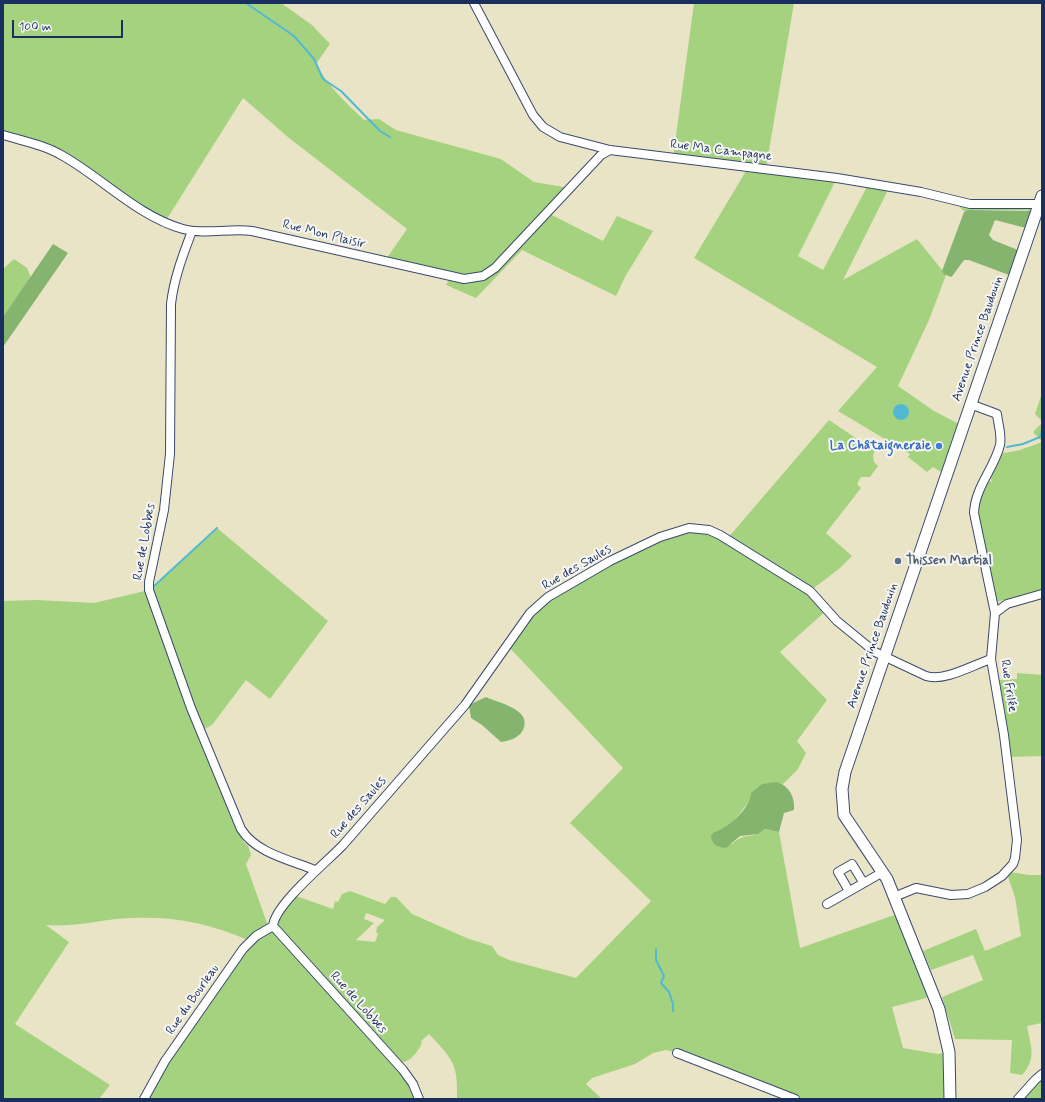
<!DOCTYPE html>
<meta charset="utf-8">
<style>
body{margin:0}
#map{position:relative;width:1045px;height:1102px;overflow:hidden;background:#eae4c7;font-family:Mynerve,sans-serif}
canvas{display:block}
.frame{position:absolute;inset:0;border:4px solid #1b2f5e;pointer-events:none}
.scale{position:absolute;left:12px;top:20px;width:111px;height:18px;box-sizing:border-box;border:2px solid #1b2f5e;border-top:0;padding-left:5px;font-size:12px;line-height:14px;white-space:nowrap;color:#1b2f5e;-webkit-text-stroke:3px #f6f6f2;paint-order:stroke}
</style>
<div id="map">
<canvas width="1045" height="1102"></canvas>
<div class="frame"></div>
<div class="scale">100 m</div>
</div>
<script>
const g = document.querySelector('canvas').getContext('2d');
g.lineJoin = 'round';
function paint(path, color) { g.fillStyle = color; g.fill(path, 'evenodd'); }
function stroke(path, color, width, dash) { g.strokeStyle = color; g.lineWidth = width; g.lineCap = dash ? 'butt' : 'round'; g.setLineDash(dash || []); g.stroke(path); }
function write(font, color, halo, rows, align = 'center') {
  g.font = font + ' Mynerve,sans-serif'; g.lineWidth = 4; g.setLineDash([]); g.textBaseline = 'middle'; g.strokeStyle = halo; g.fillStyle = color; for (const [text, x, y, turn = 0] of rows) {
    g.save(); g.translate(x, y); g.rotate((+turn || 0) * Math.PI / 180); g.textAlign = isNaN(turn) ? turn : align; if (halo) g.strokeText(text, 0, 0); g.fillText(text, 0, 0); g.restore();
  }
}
paint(new Path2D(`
 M3,3h278l31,22 18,19 -14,20c11,21 31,40 48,56l15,-1 17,11 105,29 33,23 30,5 5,3 -21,23 55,28 14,-25 36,15 -28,46 -9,19 -94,-46 -46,48 -30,-13 4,-7 -66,-16 23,-33 -118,-91 -46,-40 -78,124 -100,-65 -62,-22z
 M694,3h100l-28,165 71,10 -39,78 25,14 46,-87 21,3 -47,94 74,-41 29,36 -17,45 -31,66 36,25 29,15 -17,49 -13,-8 -6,5 -19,-15 2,-3 -72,-43 39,-44 -183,-109 52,-87 -73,-13z
 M953,201l87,3 -4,9 -10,-3h-59l-3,1z
 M14,259l13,9 4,10 -28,39v-48z
 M1042,393v28l-7,-7z
 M829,420l46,31 -2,4 1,7 4,4 -8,11h-9l-4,7 4,4 -35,45 26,23 -12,12 -30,23 17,19 -47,42 47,48 -30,41 9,12 -8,16 -15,15 -6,-2c-8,5 -20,10 -26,17 -11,13 -19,30 -37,33l18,12c14,-13 20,-4 33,-15l14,3 21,116 100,-35 34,83 -42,11 11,41 35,6 11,-2 1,47h-155l-118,-46 -11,-3 -13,3 -18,11 -43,14 -6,6 16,15h-145c1,-36 -4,-39 -28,-65l-8,7 1,2c-5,10 -12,20 -24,20l21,36h-275l106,-158c-46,-20 -84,-26 -134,-22 -24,3 -46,8 -70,6l23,17 -54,82 95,61 -11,14h-96v-498l34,-1 57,3 55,-13 68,-62 111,93 -58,78 -24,-19 -34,45 -11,6 45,107 -3,3 5,5 3,9 -5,9 21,59 6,3 20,-31 40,14 2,-8 3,1 4,-8 8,-3 35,13 6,-7h5l16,17 57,25 23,7 6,9 11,5 67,18 75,-77 -81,-78 53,-55 -116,-123 23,-32 80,-52 79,-33 38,11zM366,913l19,7 -8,7 -1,5 2,2 -3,8 -19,-2 18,-17 -10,-4z
 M1042,423v167l-46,12 -18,-87 1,-14 8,-21 5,2 -2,-7 9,-21 21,-4 22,-8 -9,-10z
 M1017,673l25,2v81l-33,1 -11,-77 19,-1z
 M1010,872l19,3h13v148l-15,3c4,21 10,32 -5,49l-12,-2 2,-33 -57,-1 -13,-42 41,-17 -10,-25 -42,15 -8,-19 53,-22 9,22 36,-15 -6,-39 -8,-23z
 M1039,1081h3v18h-20z`), '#a5d27f');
paint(new Path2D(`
 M967,210l66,1 -7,17 -31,-8 -6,15 4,5 30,12 -8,22 -6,1 -40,-15h-5l-11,15 -2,2 -7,-3 -2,-3 22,-59z
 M53,244l15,9 -65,94v-30z
 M486,697c12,6 47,12 37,33 -4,8 -14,11 -22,12l-19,-17 -11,-7 -2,-13z
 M777,782c13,4 18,16 17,28l-10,3 -5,19 -14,-3 -7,5 -18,2 -14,12c-9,-1 -14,-3 -15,-12l3,-4c14,-3 37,-25 37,-39l11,-9z`), '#84b46e');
paint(new Path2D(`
 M893 412a8 8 0 1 1 16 0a8 8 0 1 1-16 0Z`), '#53b9d2');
stroke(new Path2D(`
 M246,3l48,33 20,23 9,20 18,12 39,40 10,6
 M1007,447l16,-3 17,-7 2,-7
 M153,587l64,-59
 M656,949v11l8,16 -3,7 8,9 4,12v7`), '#53b9d2', 2);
const minor = new Path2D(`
 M474,3l59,112 10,12 17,10 50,13 227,28 84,14 49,12h70
 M3,135c20,6 42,10 60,21 39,22 76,61 120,73 22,6 46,-1 69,2l212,48 19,-3 12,-8 106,-113 9,-5
 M192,231c-9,24 -18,47 -21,73l-1,150 -6,56 -15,72v8l42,118 50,121c15,24 49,31 74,41
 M995,613l12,-9 35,-10
 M849,891l-11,-19 14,-8 11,18
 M894,897l22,-9 35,7 17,-1 17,-7 17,-11 11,-12 2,-6 2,-18 -13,-105 -13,-76 4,-46 -21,-100c1,-26 20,-44 26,-68 2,-10 -2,-21 -3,-31l-27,-10
 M827,904l56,-32
 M273,926c2,-22 54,-64 70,-81l122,-140 65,-92 18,-16 62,-36 50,-24 29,-9 20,2 11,5 90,56 27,30 38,31 51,24c18,6 47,-11 65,-17
 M273,926l130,144 10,14 6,15
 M677,1053l118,46
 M144,1099l21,-38 78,-112 13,-13 17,-10
 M1018,1099l17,-19 7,-6`);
const tertiary = new Path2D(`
 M950,1099l-1,-47 -10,-43 -52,-130 -43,-64 -2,-26 3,-17 197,-576`);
stroke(minor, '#3a4a6e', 10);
stroke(tertiary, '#3a4a6e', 13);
stroke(minor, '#fff', 8);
stroke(tertiary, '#fff', 11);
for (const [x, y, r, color] of [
 [939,446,4,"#3f7fe0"],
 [898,561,4,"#5c6f8a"]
]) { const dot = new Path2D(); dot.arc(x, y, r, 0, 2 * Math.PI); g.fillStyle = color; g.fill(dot); stroke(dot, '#f6f6f2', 1.5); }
write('13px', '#1b2f5e', '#f6f6f2', [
 ["Rue Ma Campagne",721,151,7],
 ["Rue Mon Plaisir",324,235,14],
 ["Avenue Prince Baudouin",978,339,-71],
 ["Rue de Lobbes",145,542,-80],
 ["Rue des Saules",577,568,-30],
 ["Avenue Prince Baudouin",873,646,-71],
 ["Rue Frilée",1008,686,81],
 ["Rue des Saules",359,808,-49],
 ["Rue du Bourleau",193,1000,-55],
 ["Rue de Lobbes",358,1003,48]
]);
write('bold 13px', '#366cbe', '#f6f6f2', [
 ["La Châtaigneraie",931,446]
], 'right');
write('bold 13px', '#4e5e75', '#f6f6f2', [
 ["Thissen Martial",906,561]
], 'left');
</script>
